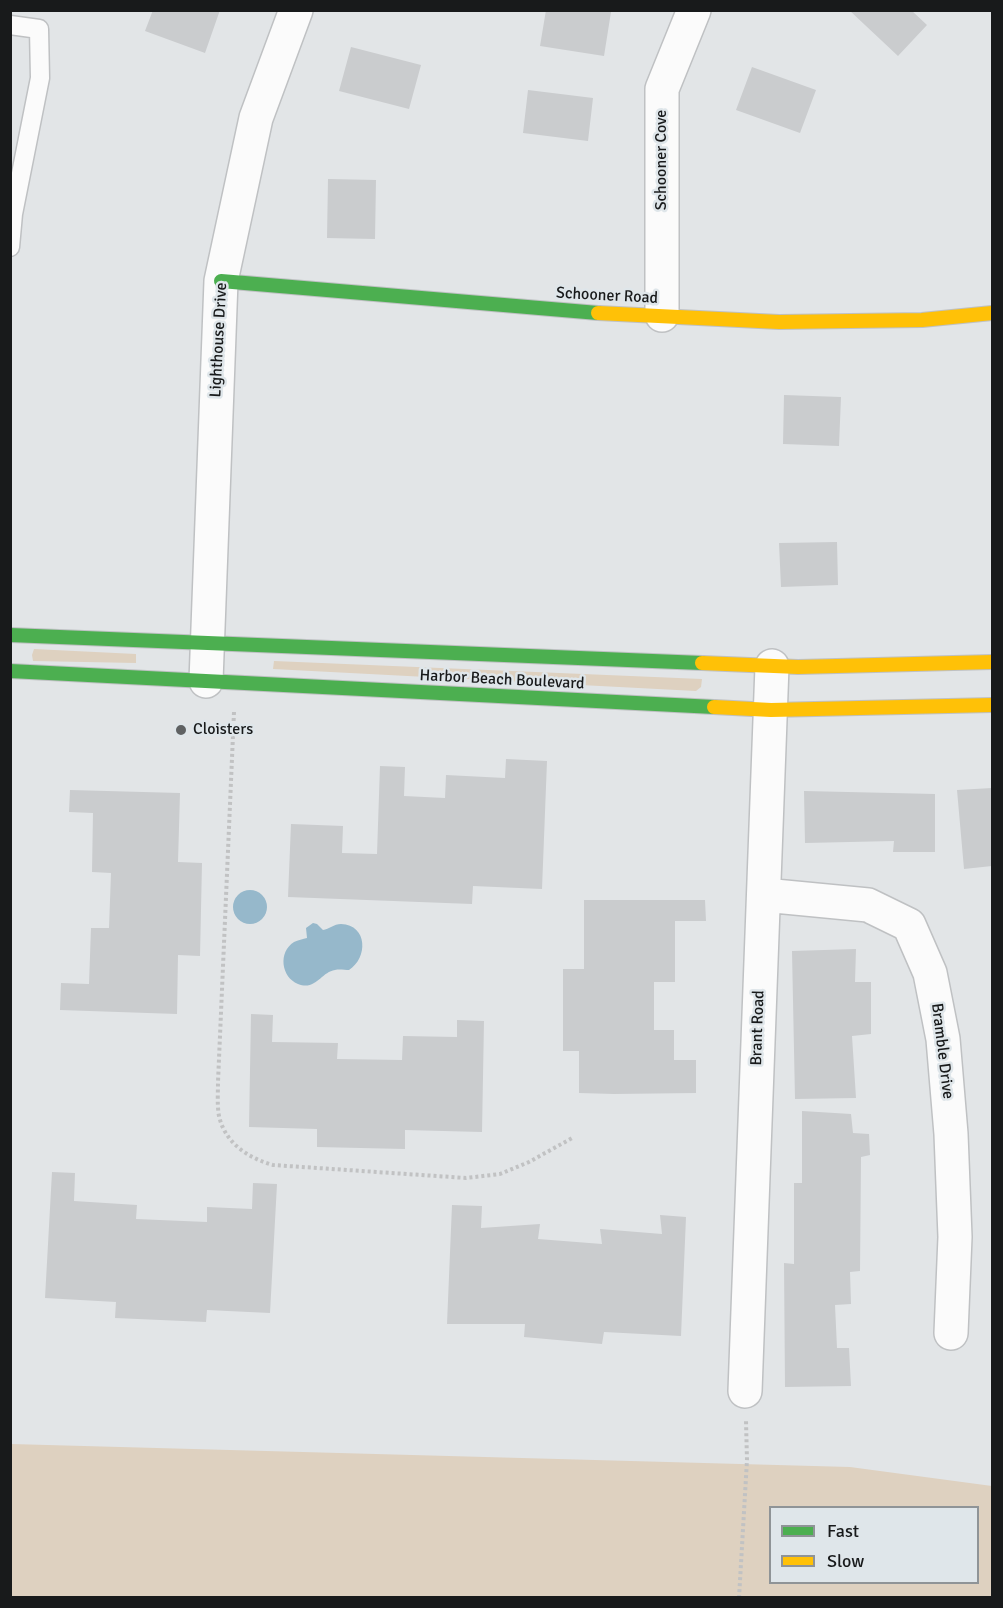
<!DOCTYPE html>
<style>
body{margin:0}
#map{position:relative;width:1003px;height:1608px;overflow:hidden;background:#e2e5e7;font-family:Signika,sans-serif}
canvas{display:block}
.frame{position:absolute;inset:0;border:12px solid #181a1b;pointer-events:none}
.legend{position:absolute;left:769px;top:1506px;width:210px;height:78px;box-sizing:border-box;background:#dfe6ea;border:2px solid #8f9497;margin:0;padding:8px 10px;list-style:none;font-size:18px;color:#181a1b}
.legend li{display:flex;align-items:center;gap:12px;height:30px}
.legend b{width:30px;border:2px solid #8f9497}
</style>
<div id="map">
<canvas width="1003" height="1608"></canvas>
<div class="frame"></div>
<ul class="legend">
<li><b style="height:8px;background:#4caf50"></b>Fast</li>
<li><b style="height:8px;background:#ffc107"></b>Slow</li>
</ul>
</div>
<script>
const g = document.querySelector('canvas').getContext('2d');
g.lineJoin = 'round';
function paint(path, color) { g.fillStyle = color; g.fill(path, 'evenodd'); }
function stroke(path, color, width, dash) { g.strokeStyle = color; g.lineWidth = width; g.lineCap = dash ? 'butt' : 'round'; g.setLineDash(dash || []); g.stroke(path); }
function write(font, color, halo, rows, align = 'center') {
  g.font = font + ' Signika,sans-serif'; g.lineWidth = 5; g.setLineDash([]); g.textBaseline = 'middle'; g.strokeStyle = halo; g.fillStyle = color; for (const [text, x, y, turn = 0] of rows) {
    g.save(); g.translate(x, y); g.rotate((+turn || 0) * Math.PI / 180); g.textAlign = isNaN(turn) ? turn : align; if (halo) g.strokeText(text, 0, 0); g.fillText(text, 0, 0); g.restore();
  }
}
paint(new Path2D(`
 M34,649l102,5v9l-103,-2 -1,-6z
 M274,661l428,18 -1,8 -5,4 -423,-22z
 M11,1444l839,23 142,19v111h-981zM770,1508h208v74h-208z`), '#ded1c0');
paint(new Path2D(`
 M233 907a17 17 0 1 1 34 0a17 17 0 1 1-34 0Z
 M313,923l4,1 6,6c6,-1 11,-6 18,-6 27,1 27,34 8,46 -4,0 -10,-1 -14,0 -14,2 -19,21 -37,14 -17,-7 -20,-32 -4,-42 4,-2 9,-3 13,-4l-1,-10z`), '#96b8cb');
paint(new Path2D(`
 M153,10h67l-15,43 -60,-22z
 M546,10l65,2 -7,44 -64,-10z
 M849,10h62l16,15 -29,31z
 M351,47l70,18 -12,44 -70,-18z
 M752,67l64,23 -16,43 -64,-23z
 M528,90l65,8 -5,43 -65,-8z
 M328,179l48,1 -1,59 -48,-1z
 M784,395l57,2 -2,49 -56,-2z
 M837,542l1,43 -57,2 -2,-44z
 M506,759l41,2 -5,128 -69,-3 -1,18 -184,-7 3,-73 52,2 -1,27 35,1 3,-88 25,1 -1,29 41,2 1,-23 59,3z
 M992,788v78l-28,3 -7,-79z
 M70,790l110,3 -2,69 24,1 -2,93 -22,-1 -1,59 -117,-4 1,-27 28,1 2,-56h18l2,-55 -19,-1 1,-59 -24,-1z
 M804,791l131,3v58h-42l1,-11 -89,2z
 M584,900h121l1,21h-31v61h-21v48h20v30h22v33l-82,1 -35,-1v-42h-16v-82h21z
 M856,949l-1,33h16v52l-19,2 4,62 -61,1 -3,-148z
 M251,1014l22,1 -1,27 66,1 -1,16 65,1 1,-24 54,1v-17l27,1 -2,111 -77,-2v19l-88,-2v-18l-68,-2z
 M802,1111l49,3 2,19 16,1 1,21 -9,2 -1,114 -10,1 1,32 -16,1 2,43h12l2,38 -66,1 -1,-124 10,1v-81h8z
 M52,1172l23,1 -1,28 63,4 -1,14 71,3v-15l45,2 1,-26 24,1 -7,129 -63,-3 -1,12 -91,-4 1,-16 -71,-4z
 M452,1205l30,1 -1,22 59,-4 -2,15 64,5 -2,-15 62,5 -2,-19 26,2 -5,119 -77,-4 -2,12 -78,-7 1,-13h-78z`), '#caccce');
const lane = new Path2D(`
 M10,25l29,4 1,49 -27,136 -3,33`);
const street = new Path2D(`
 M662,315v-226l32,-79
 M206,681l15,-400 35,-163 40,-108
 M764,895l104,10 41,20 21,48 13,66 8,95 4,103 -4,96
 M745,1391l27,-725`);
const fast = new Path2D(`
 M221,281l377,32
 M10,635l692,28
 M10,671l704,36`);
const slow = new Path2D(`
 M598,313l181,9 143,-2 70,-7
 M702,663l96,4 194,-5
 M714,707l57,3 221,-5`);
stroke(lane, '#bfc1c3', 21);
stroke(street, '#bfc1c3', 36);
stroke(fast, '#bfc1c3', 16);
stroke(slow, '#bfc1c3', 16);
stroke(new Path2D(`
 M234,712l-16,370c0,11 -1,23 1,34 6,27 29,42 54,49l193,13 34,-4 29,-12 45,-25
 M739,1598l8,-138 -1,-39`), '#c1c2c3', 4, [3, 3]);
stroke(lane, '#fbfbfb', 18);
stroke(street, '#fbfbfb', 33);
stroke(fast, '#4caf50', 14);
stroke(slow, '#ffc107', 14);
for (const [x, y, r, color] of [
 [181,730,6,"#5f6162"]
]) { const dot = new Path2D(); dot.arc(x, y, r, 0, 2 * Math.PI); g.fillStyle = color; g.fill(dot); stroke(dot, '#dfe6ea', 2); }
write('16px', '#181a1b', '#dfe6ea', [
 ["Schooner Cove",662,160,-90],
 ["Schooner Road",607,296,3],
 ["Lighthouse Drive",219,340,-87],
 ["Harbor Beach Boulevard",502,680,3],
 ["Brant Road",758,1028,-88],
 ["Bramble Drive",942,1051,83]
]);
write('16px', '#181a1b', '#dfe6ea', [
 ["Cloisters",193,730]
], 'left');
</script>
